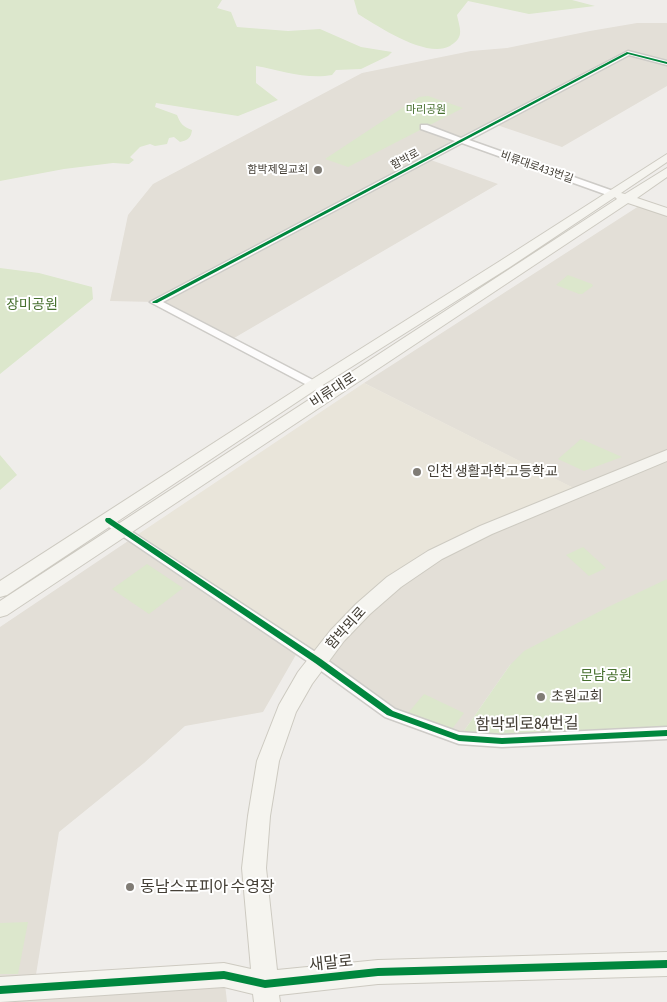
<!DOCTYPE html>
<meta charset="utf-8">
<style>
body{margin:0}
canvas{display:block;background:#efedea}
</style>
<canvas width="667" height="1002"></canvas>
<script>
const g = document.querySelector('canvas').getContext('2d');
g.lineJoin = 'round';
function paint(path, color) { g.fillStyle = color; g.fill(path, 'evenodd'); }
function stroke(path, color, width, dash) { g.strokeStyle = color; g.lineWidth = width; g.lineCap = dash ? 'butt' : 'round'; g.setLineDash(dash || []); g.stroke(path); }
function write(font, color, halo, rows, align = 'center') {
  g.font = font + ' "Asap Condensed","Noto Sans KR",sans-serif'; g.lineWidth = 4; g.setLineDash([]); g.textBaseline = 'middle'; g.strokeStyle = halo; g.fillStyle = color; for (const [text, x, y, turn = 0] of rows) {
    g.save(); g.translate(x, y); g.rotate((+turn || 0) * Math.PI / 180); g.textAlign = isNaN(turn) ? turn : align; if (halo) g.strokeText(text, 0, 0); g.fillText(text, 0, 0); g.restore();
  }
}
paint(new Path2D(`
 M637,23h30v63l-105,61 -68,-23 -66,35 70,25 -269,157 -74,-39 -45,-1 18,-86 25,-31 209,-111 109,-22 36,-3 83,-17z
 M642,204l25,8v371l-157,82 -51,73 -69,-25 -72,-52 76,-79 185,-91 -215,-108z
 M134,537l163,116 -34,59 -78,14 -41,37 -85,69 -25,155 190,-12 3,27h-227v-375z`), '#e3dfd7');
paint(new Path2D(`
 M364,383l216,108 -145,64 -117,106 -184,-124z`), '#e9e5da');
paint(new Path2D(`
 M0,0h222l-5,8 14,4 6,15 51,4 32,-2 41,18 31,5 -4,4 -27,13 -25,1 -4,5c-25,5 -52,-5 -76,-9v17l22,17 -40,16 -82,-13 -1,4 22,8c3,8 6,12 15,15 -1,8 -4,10 -12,12l-6,-5 -5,1 -2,6 -12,2 -5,-2 -10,3 -10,10 4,3 -5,4 -16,-1 -49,6 -64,12z
 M354,0h218l23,6 -66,8 -61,-13 -11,14c1,6 4,14 3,19 -1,6 -6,9 -10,12 -24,13 -72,-20 -92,-32z
 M428,96l35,12 -115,59 -23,-8 94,-62z
 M0,268l39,5 53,14 1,12 -93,75z
 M568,275l24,9 1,2 -11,8h-3l-23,-9z
 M581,439l41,18 -38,14 -26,-12z
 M0,455l17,20 -17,15z
 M583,547l23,21 -17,8 -23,-21z
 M147,564l36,24 -34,26 -37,-25z
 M667,579v154l-208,5 51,-73 14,-14 84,-44z
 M424,694l40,19 -12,16h-7l-37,-16z
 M28,922l-10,52h-18v-51z`), '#dce7cc');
const street = new Path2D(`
 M628,51l39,10v4l-38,-10 -160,85 147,52v4h-6l-148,-53 -299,159 169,88 2,2 -2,2h-8l-174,-92 305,-161 -34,-12v-4h6l34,13z
 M108,516l215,141 72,52 64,23 43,3 165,-8v12l-165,8 -43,-3 -74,-27 -72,-52 -210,-142 -1,-3 1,-3z`);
const secondary = new Path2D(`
 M667,154v8l-46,31 4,1 42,-26v9l-30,21 30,10v8l-39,-13 -621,412 -7,2v-16l617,-402 -2,-2 -105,70 -192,121 -311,207 -7,2v-16l308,-199 192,-121z
 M667,450v11l-175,73 -50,25 -41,28 -31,27 -26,27 -32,43 -16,28 -17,49 -9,55 -4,52 11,102 101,-10 289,-8v24l-289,8 -99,11 1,7h-26l-1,-8 -29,-7 -224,15v-25l224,-14 27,6 -9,-101 6,-52 9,-55 22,-56 19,-33 32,-41 26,-27 31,-27 41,-26 52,-25z`);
stroke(street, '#cdcbc7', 3);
stroke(secondary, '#cdcac1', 2);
paint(street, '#fdfcfc');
paint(secondary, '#f5f4ef');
paint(new Path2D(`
 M627,52l40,10v2l-39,-10 -471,249h-4l-1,-1z
 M106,518h4l211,141 72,52 66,24 43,3 165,-8v6l-165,8 -43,-3 -72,-26 -72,-52 -209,-141 -1,-2z
 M667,960v8l-289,8 -113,12 -41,-9 -224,15v-8l224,-15 41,9 113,-12z`), '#00873e');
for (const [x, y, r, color] of [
 [318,170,5,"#807c75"],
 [417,472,5,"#807c75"],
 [541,697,5,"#807c75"],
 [130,887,5,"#807c75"]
]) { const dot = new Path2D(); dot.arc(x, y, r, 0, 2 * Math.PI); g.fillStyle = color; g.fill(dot); stroke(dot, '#fff', 2); }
write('11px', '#47702f', '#fff', [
 ["마리공원",426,110]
]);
write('11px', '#443f36', '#fff', [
 ["함박로",405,159,-28],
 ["비류대로433번길",537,167,19]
]);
write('11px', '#443f36', '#fff', [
 ["함박제일교회",308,170]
], 'right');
write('14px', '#47702f', '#fff', [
 ["장미공원",32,305],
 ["문남공원",606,676]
]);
write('14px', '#443f36', '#fff', [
 ["비류대로",333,390,-33],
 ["함박뫼로",346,628,-48]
]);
write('14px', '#443f36', '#fff', [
 ["인천 생활과학고등학교",427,472],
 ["초원교회",551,697]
], 'left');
write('16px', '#443f36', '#fff', [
 ["함박뫼로84번길",527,724,-1],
 ["새말로",331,963,-6]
]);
write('16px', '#443f36', '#fff', [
 ["동남스포피아 수영장",140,887]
], 'left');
</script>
